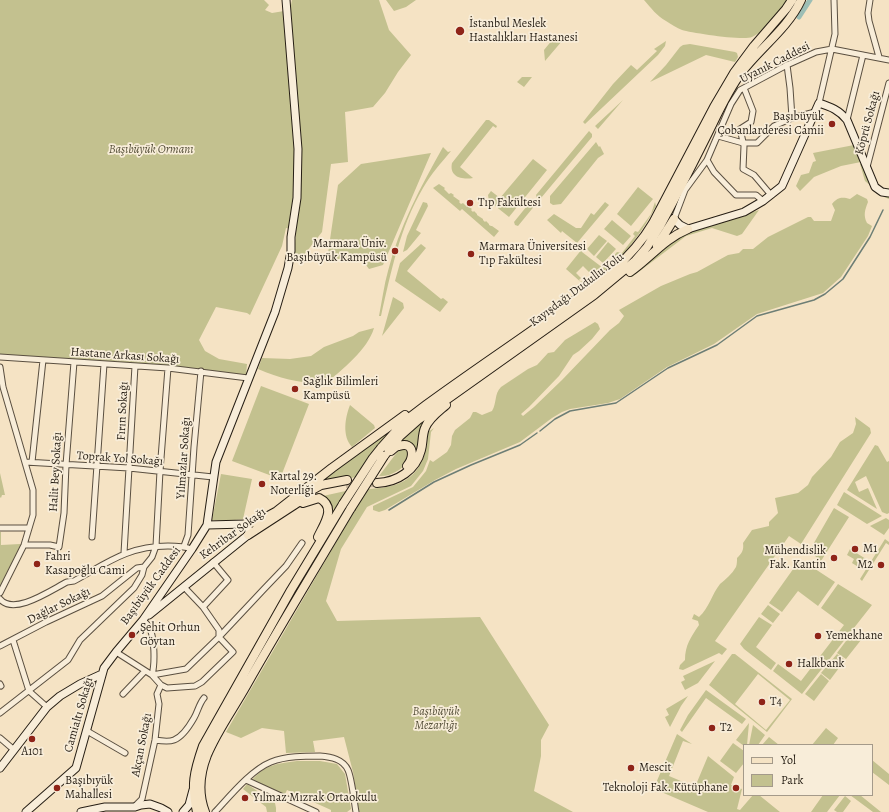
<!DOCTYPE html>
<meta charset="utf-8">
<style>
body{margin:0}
#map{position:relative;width:889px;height:812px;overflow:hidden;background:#f5e3c4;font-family:Alegreya,serif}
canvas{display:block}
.legend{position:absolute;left:743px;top:744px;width:130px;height:52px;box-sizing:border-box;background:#f8edd9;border:1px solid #a49a8a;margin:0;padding:5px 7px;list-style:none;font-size:12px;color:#261e14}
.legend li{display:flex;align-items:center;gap:8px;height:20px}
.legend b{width:20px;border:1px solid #a49a8a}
</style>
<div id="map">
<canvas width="889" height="812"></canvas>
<ul class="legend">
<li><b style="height:5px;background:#f5e3c4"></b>Yol</li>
<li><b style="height:11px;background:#c3c18f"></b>Park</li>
</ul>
</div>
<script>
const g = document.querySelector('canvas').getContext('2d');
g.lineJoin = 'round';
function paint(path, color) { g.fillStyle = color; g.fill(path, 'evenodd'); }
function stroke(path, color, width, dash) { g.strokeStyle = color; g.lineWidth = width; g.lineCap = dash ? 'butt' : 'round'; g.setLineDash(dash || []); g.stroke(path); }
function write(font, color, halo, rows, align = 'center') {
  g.font = font + ' Alegreya,serif'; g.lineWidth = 3.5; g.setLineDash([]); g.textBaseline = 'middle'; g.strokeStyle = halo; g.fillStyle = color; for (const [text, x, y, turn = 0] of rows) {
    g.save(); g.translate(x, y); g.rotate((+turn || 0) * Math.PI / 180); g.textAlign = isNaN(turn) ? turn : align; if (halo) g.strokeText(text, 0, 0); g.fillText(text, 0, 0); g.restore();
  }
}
paint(new Path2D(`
 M0,0h264l5,5 -4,5 7,3 18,-3 2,-10h87l10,30 22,25 -13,17 -13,21 -12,14 -28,5 3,50 -17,2 -9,68 -22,28 -6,-2 2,-28 -10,-2 -4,18 -32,69 -3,-2 -31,-6 -17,33 6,11 14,8 28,5 -1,11 -246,-19z
 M386,0h30l-10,7 -12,4z
 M644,0h144c-8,12 -23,31 -36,37 -8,4 -60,-4 -70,-7 -5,-2 -11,-6 -16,-9 -9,-5 -15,-13 -22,-21z
 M557,38l5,3 -17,20 -1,-11 9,-11z
 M666,41l-1,5 -7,9 -73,69 -2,-2 30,-38 18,-19 6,5 20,-19 -3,-2z
 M690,44l45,8 2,1 1,4 -3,5 -29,-7 -56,27 16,-17 14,-18 3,-2z
 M522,77h10l-8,10 -7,-5z
 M623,100l-25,29 -3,-3z
 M486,120h3l8,6 -1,2 -3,-2 -33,41 13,11c-11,2 -24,-1 -21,-15z
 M589,131l3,3v3l-51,61h-4l-1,-3z
 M596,142l3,5 1,-1 4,8 -6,4 -37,46 -8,1 -3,-2v-7z
 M854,145l7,17 -20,4 -27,11 -14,14 -4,-5 5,-11 8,-2 4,-11 3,-1 -3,-8z
 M443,147l5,5 3,-1c-10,12 -20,23 -28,37 -23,39 -32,84 -42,128h-2c3,-15 5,-31 9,-45 11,-44 33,-85 55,-124z
 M431,153l-48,112 -14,4 -9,-12 -33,3 11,-75 23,-21z
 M533,159l14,11 -38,47 -20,-16 -1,-6 3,-4 9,7z
 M860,164h3l22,31 4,2v2l-5,-2 -19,-16z
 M439,184l6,4 -1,1 5,5 2,-1 3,2 -1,1 7,5 -1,1 2,2 2,-1 4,4 1,-1 4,3 -1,1 2,2 1,-1 3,3v1l6,4v1l2,2 1,-1 3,3v1l2,1h1l7,5 -5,6 -32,-28 -2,2 -27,-23z
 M638,187l15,12 -22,27 -14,-12z
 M857,194l10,5 1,3c-3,8 -5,13 -1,21l5,3 -4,10 -27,41 -18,16 -66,21 -43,30 -47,23 -47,32 -12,4 -38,6 -8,3 -10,6 -32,24 -64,27 -21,11 -50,30 -6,2 -6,-2v-4l40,-19 13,-16 4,-11 3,2 14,-10 4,-7 1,-9 3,-6 15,-12 3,-6h3l6,3 10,-4c5,-8 2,-17 9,-24l27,-18 9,-4 11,-12 6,-1 11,-12 30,-18 3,2 2,5 -8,10 -13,12 -6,4 -14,21 -30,31 -8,7 2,2 11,-9 28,-27 48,-50 9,-7 5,-7 -5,-6 42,-24 29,-12 7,-2 31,-17 11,-2 4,-4h10l15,-12 40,-20h3l3,4h17l4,-11 -3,-6c6,-7 10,-7 18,-5z
 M531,201l5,3 -18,22 -3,-1 -1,-3z
 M423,202l4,1 1,3 -12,24 5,3 -14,17 -4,2 4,-16z
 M605,202l4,3 -32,38 -15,-12 -1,2 -14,-13 7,-6 22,14h5l10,-15 3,2z
 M655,202l1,4c-13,24 -29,48 -52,65 -6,5 -14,9 -21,13l-17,-15 16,-20h2l-2,3 21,16 14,-16 5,1 13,-17 -2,-2 2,-3 3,1 13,-18zM583,266l9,9 -6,6 -2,-2 -3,3 -2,-2 2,-2 -5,-5z
 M759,210l-17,24 -5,2 -25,-8 -26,8 -54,41 -2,-1 38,-33 16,-9 33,-10z
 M612,220l19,16 -8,9 -19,-16z
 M599,235l8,6 -13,15 -7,-7z
 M608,242l8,7 -13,14 -7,-6z
 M421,244l5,4 -19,23 34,28 2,-1 5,4 -8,10 -45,-31 5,-18z
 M393,297l10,6 1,5 -22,28z
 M374,328c-6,21 -32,42 -48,55 -24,1 -45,-4 -68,-14l4,-11 28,1 21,-3 13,-9 29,-11 6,-4z
 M261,386l48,18 -29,75 -48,-18z
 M350,405l24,20 1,3 -23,19c-10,-11 -7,-29 -2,-42z
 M430,415l-15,45 -10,-19 -5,1 20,-19z
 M855,417l15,11 1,5 -70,111 -12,-8 -74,105 12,8 -5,6 -3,-2 -36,17 -4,-1 1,-4 5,-5c0,-15 6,-23 14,-35l-1,-4 -6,-2 2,-5 5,3c10,-9 13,-23 21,-33 6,-5 12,-10 16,-17 1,-3 1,-6 1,-9 5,-5 7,-8 6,-15l9,-13 17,-4v-4l9,-9 -3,-15 23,-5 10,-8 4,-8 19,-20 9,-15 13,-9 3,-9z
 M397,425l-40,52 -38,6z
 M434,428l-3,4 -3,27 -5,12 -12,15 -44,21 -26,42 -15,52 11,20 143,-4 69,108 -8,15v16l-7,35 39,21h-214l-6,-40 -9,-35 -31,4 2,11 -29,1 -2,-22 -22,-3 -21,10 -15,-6 141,-243c28,-1 49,-7 58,-36 2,-7 2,-14 3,-21z
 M875,445l3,1 9,16 2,-1v52l-2,1 -5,-2 -16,-36 -11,6 4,10 9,-4 9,21 -30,-19z
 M402,449l6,2v11c-7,8 -18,15 -29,14l19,-25z
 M0,473l5,22h-3l-1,3 -1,-1z
 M221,474l31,5 -9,40 -16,2 -15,-1z
 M350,490l-16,24c0,-8 -4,-13 -11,-17v-1z
 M844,492l38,24 -15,8 -30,-19z
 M834,508l15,9 -28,44c-5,-4 -9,-7 -10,-13z
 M886,518l3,2v8l-5,7 -14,-9z
 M0,532h1v13l19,-1 3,3 -23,40z
 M885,539l4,3v3l-3,-2 -24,38 -2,-2z
 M850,549l16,10 -6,9 -8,-5 2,-4 -7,-4z
 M803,562l3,1 29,19 -17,24 -20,-15 -16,21 -13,-9 27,-38z
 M838,584l34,21 -70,89 -29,-23 5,-7 23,17 43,-56 -23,-17z
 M768,605l12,9 -7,9 -12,-9z
 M759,617l13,8 -16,22 20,16 -5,7 -27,-21 -4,-5z
 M852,633l9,7 -15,19 -9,-6z
 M732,654h3l57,45 -25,33 -58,-47zM758,674l32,26 -24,30 -31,-26z
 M837,654l8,6 -15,20 -9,-7z
 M715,661l-17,22 -13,7 -4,-8 4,-2 -2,-4z
 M821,674l8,7 -15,20 -9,-7z
 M706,690l40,29 -4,5 -36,-26 -24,34 -2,-2 8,-15z
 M688,696l-7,10 -11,21 -5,-10 4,-2 -3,-6z
 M749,723l-2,22 -3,1 -8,-6z
 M753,725l12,10 -7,10h-9z
 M826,728l12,10 -5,7h-21z
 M677,734l15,10 -9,-3 -14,35 26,11 13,-31 26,21 -3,8 11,4 -5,20 3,1 13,-15h6l21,17h-72l-49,-21 -2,-2 -1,-6z
 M769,737l10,8h-17z
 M733,743l11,8v12l-8,10 -16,-12z
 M872,760l17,14v11l-17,-13z
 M297,761h23l17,3 8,10 6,35 -4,3h-16v-2l-44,-20 -3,6 -32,-16c14,-16 25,-16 45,-19z
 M247,784l28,19 1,5v4h-9l-1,-5 -23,-18z
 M823,795h17l-13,17h-16z
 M850,795h10l21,17h-8z
 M845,796l6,5 -8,11h-6l-3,-2z`), '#c3c18f');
stroke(new Path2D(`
 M540,431l15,-12 15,-8 46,-8 52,-35 49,-23 40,-29 57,-16 11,-6 18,-15 27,-42 13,-27
 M389,510l45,-28 37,-17 49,-20 17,-12`), '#6d7e75', 1.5);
stroke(new Path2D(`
 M799,17l11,-17`), '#9cbeb5', 5);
stroke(new Path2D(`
 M346,484l31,-1`), '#ccbca1', 8, [8, 4]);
const street = new Path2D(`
 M870,0l-2,13 1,8 10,36
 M787,65l3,23 2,30
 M744,88l9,23 -2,11 -11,7 4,17 -1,23 11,6 17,20
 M819,103l16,-69 -1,-34
 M847,120l16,-65
 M718,136l25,7h14l17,-17 18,-8 23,-6
 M707,160l7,12 22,23h20l7,6
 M867,167l22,-84
 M674,219l11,-29 22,-30 24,-56 9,-14 47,-25 29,-13 16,-3 57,11
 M0,357l168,11 80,10
 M0,367l3,20 30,103v25l-9,30 -24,48
 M25,462l104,6 84,9
 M32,462l11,-102
 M0,528h29
 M92,537l12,-173
 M24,545h26l9,2 5,-34 2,-48 8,-103
 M184,546l4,-11 6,-88 7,-76
 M124,553l11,-187
 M0,599c14,17 51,-9 67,-17l7,-1c33,-18 54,-35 94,-35 9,0 15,0 24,3
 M203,607l25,-27 -15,-18
 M143,620c2,2 5,5 6,7 6,10 6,37 3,48l9,10 6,3 28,-2 7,-4 31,-30 -14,-15v-7l-16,-23 -19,-20
 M13,640l16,51 18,16
 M0,646l46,-24 56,-26 35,-28 7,-1
 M116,652l36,23 34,-6 33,-32 45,-48 22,-23 16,-23
 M0,684l1,2
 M123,694l22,-23
 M0,713l68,-53 12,-20 54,-52 8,-13 2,-8 8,-10 4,-11 4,-75 8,-103
 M87,731l38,22
 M0,738l13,11
 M155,740c6,1 14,2 19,0 8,-3 16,-15 20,-22 4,-7 5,-14 10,-20
 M246,780l70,32
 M135,806l7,-7 13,-59 4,-36 -2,-10 4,-9
 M215,812c15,-16 36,-42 56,-50 15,-6 34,-6 49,-6 11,1 23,3 28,14 4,9 6,31 8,42`);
const secondary = new Path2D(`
 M674,219l6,6 8,4 56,-17 19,-11 19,-15 37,-83c12,4 20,7 28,17l28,67 7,5 7,1
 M149,615l99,-80c2,-4 1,-7 -2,-11l-39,1
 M0,768l47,-61 13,-11 20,-12 22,-10
 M26,812l50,-44 28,-100 12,-16 27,-32 49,-71 15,-24 9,-63 59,-150 13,-44 3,-17v-14l6,-39 1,-49 -12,-149
 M81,812l24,-5h30l6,-2 9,-1 11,4 7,4
 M183,812l6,-7 4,-15`);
const primary = new Path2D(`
 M657,246l17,-27
 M630,272c20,-14 34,-33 58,-43
 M381,448l24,-27 21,-16c41,-30 83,-58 125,-88 38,-27 78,-53 102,-94l61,-116 20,-34 20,-27 32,-37 6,-9
 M391,451c2,-2 5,-5 8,-5 16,-5 15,12 8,20
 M384,456l16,-20 18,-16 176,-125 41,-34 12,-14 13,-21c16,-29 31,-59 46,-89 11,-22 21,-45 35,-64 19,-25 47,-45 60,-73
 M377,483c21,-1 39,-13 44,-33 2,-7 1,-15 4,-22 4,-10 13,-16 21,-23
 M305,494l16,-9 26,-5
 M303,503l16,-5c18,9 5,26 -1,39
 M277,511l55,-43 73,-53
 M246,524l13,-3 22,-12
 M248,535l63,-41
 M197,812c-6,-27 -3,-40 6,-66l88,-156 52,-86
 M205,812c-7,-18 -5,-39 2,-57 10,-24 26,-46 39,-69 34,-60 70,-119 105,-178`);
stroke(street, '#5a4f40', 7);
stroke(secondary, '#261e14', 9);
stroke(primary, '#261e14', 10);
stroke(street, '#f8edd9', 5);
stroke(secondary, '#f8edd9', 7);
stroke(primary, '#f5e3c4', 8);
const primaryBridge = new Path2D(`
 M343,504l30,-46 8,-10
 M351,508l33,-52`);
stroke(primaryBridge, '#261e14', 10, []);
stroke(primaryBridge, '#f5e3c4', 8);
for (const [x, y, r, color] of [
 [460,31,5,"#8f2418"],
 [832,124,4,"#8f2418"],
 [470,203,4,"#8f2418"],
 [395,251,4,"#8f2418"],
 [471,254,4,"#8f2418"],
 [295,389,4,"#8f2418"],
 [262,484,4,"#8f2418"],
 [855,549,4,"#8f2418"],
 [834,558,4,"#8f2418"],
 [37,564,4,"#8f2418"],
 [881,565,4,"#8f2418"],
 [132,635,4,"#8f2418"],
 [818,636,4,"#8f2418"],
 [789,664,4,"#8f2418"],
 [762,702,4,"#8f2418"],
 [712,728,4,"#8f2418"],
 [32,739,4,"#8f2418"],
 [631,768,4,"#8f2418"],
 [57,788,4,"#8f2418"],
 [736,788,4,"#8f2418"],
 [245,798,4,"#8f2418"]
]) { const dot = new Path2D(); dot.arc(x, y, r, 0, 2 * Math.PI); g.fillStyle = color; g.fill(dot); stroke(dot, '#f8edd9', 1.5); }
write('12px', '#261e14', '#f8edd9', [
 ["İstanbul Meslek",469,24],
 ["Hastalıkları Hastanesi",469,38],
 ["Başıbüyük",824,117,"right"],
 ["Çobanlarderesi Camii",824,131,"right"],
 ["Tıp Fakültesi",478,203],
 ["Marmara Üniv.",387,244,"right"],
 ["Başıbüyük Kampüsü",387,258,"right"],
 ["Marmara Üniversitesi",479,247],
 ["Tıp Fakültesi",479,261],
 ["Sağlık Bilimleri",303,382],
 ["Kampüsü",303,396],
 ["Kartal 29.",270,477],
 ["Noterliği",270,491],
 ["M1",863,549],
 ["Mühendislik",826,551,"right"],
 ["Fak. Kantin",826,565,"right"],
 ["Fahri",45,557],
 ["Kasapoğlu Cami",45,571],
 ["M2",873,565,"right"],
 ["Şehit Orhun",140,628],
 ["Göytan",140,642],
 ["Yemekhane",826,636],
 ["Halkbank",797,664],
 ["T4",770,702],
 ["T2",720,728],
 ["A101",32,752,"center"],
 ["Mescit",639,768],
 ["Başıbıyük",65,781],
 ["Mahallesi",65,795],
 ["Teknoloji Fak. Kütüphane",728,788,"right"],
 ["Yılmaz Mızrak Ortaokulu",253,798]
], 'left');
write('12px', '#261e14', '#f8edd9', [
 ["Uyanık Caddesi",775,63,-27],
 ["Köprü Sokağı",868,123,-75],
 ["Kayışdağı Dudullu Yolu",577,290,-37],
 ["Hastane Arkası Sokağı",125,356,4],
 ["Fırın Sokağı",123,411,-87],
 ["Yılmazlar Sokağı",184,458,-86],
 ["Toprak Yol Sokağı",120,459,4],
 ["Halit Bey Sokağı",56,472,-87],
 ["Kehribar Sokağı",233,534,-36],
 ["Başıbüyük Caddesi",151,586,-54],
 ["Dağlar Sokağı",59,606,-26],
 ["Camialtı Sokağı",79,715,-74],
 ["Akçan Sokağı",142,745,-79]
]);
write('italic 12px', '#554f39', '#f8edd9', [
 ["Başıbüyük Ormanı",151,150],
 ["Başıbüyük",436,712],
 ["Mezarlığı",436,726]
]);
</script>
